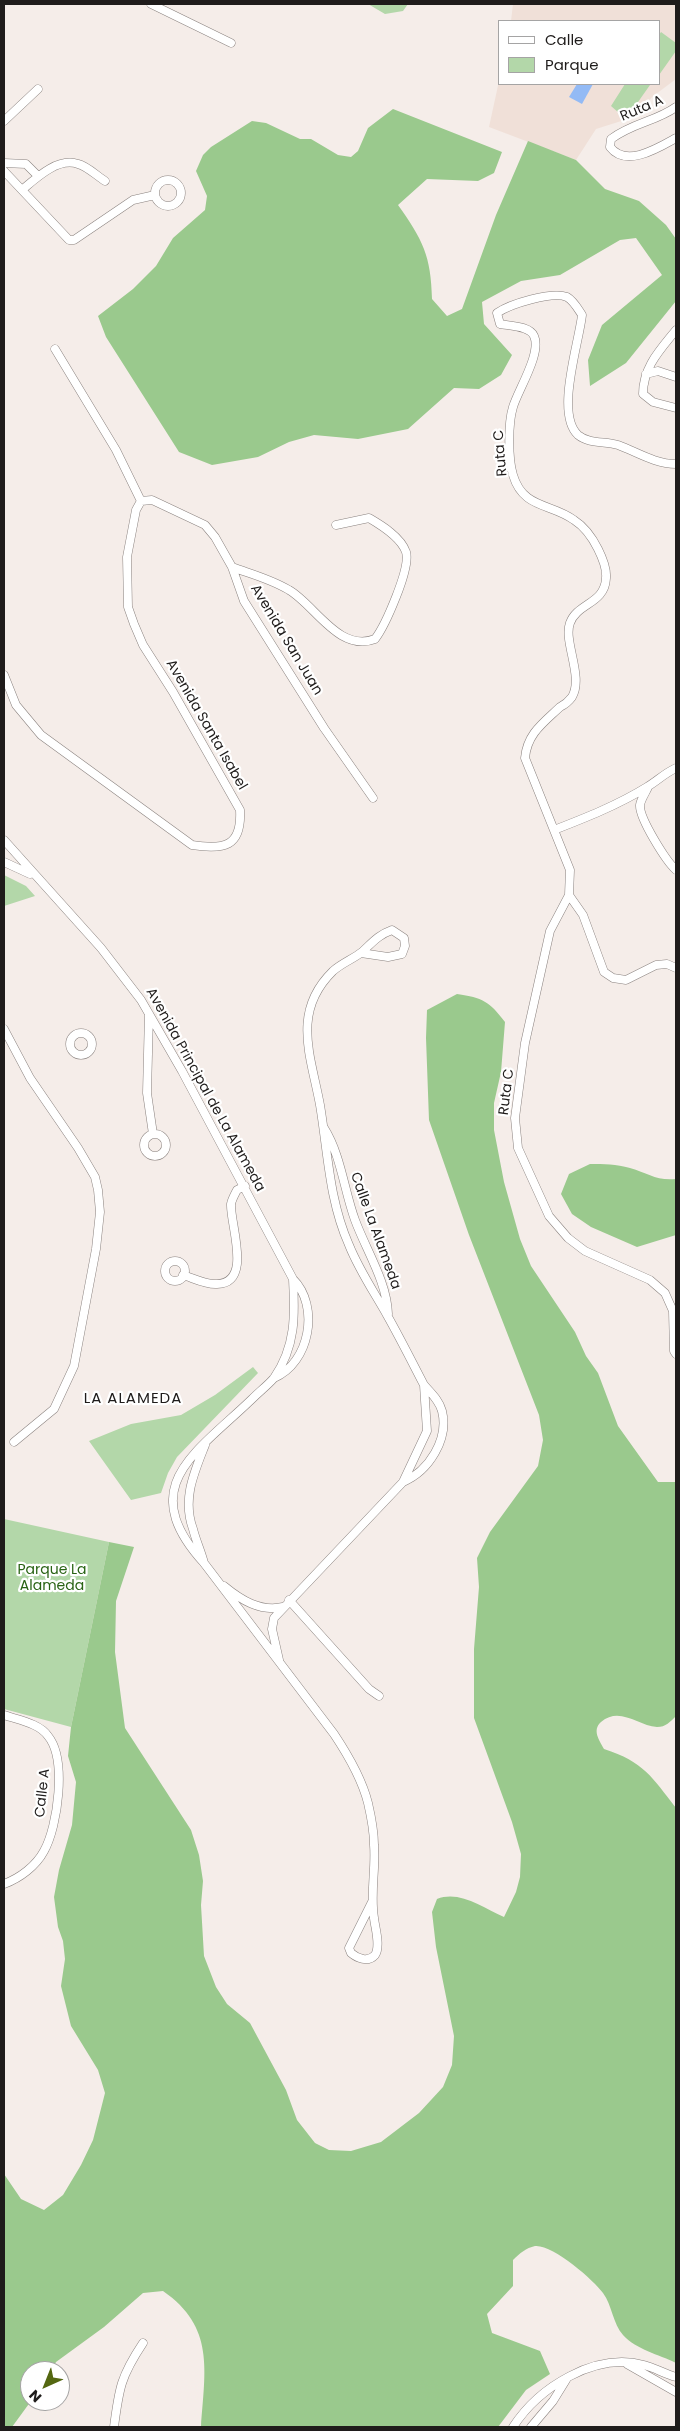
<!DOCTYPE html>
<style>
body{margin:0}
#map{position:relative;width:680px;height:2431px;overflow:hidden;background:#f5ede9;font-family:Poppins,sans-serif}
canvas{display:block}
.frame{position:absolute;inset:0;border:5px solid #1f1c1b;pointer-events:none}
.legend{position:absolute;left:498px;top:20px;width:162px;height:65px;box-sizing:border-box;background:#fff;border:1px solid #a5a4a4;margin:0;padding:6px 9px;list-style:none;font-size:15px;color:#1f1c1b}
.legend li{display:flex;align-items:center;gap:10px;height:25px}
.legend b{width:25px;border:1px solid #a5a4a4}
.north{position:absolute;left:20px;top:2361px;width:50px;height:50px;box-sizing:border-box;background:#fff;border:1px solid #a5a4a4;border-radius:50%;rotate:224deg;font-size:14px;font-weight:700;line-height:20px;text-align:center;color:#1f1c1b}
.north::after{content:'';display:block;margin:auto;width:18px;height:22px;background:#546711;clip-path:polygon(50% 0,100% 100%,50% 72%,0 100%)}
</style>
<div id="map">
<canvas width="680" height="2431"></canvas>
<div class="frame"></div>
<ul class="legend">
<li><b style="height:6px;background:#fff"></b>Calle</li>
<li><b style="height:14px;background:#b3d7a9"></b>Parque</li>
</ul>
<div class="north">N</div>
</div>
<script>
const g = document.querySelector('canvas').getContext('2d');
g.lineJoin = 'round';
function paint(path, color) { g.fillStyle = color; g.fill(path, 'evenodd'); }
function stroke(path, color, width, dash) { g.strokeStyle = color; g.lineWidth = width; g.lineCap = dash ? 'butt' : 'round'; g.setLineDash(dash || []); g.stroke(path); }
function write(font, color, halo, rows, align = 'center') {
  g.font = font + ' Poppins,sans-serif'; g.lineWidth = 4.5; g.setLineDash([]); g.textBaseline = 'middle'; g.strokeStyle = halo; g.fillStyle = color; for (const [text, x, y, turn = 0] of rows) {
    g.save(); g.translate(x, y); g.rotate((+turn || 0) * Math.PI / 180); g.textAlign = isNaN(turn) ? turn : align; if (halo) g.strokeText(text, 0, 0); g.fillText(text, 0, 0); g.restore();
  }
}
paint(new Path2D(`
 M513,4h163v75l-24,18 -15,19 -41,13 -20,31 -87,-33 10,-46v3h160v-63h-148z`), '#f0e0d8');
paint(new Path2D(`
 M368,4h40l-5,7 -18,3z
 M661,32l15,11v8l-17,24v-40z
 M625,84l25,1 -24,34 -15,-13z
 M4,875l22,11 9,10 -31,10z
 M253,1367l5,6 -81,84 -9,16 -7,20 -30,7 -42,-59 42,-17 50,-9 34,-20z
 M4,1519l105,23 -38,185 -67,-18z`), '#b3d7a9');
paint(new Path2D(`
 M393,109l109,43 -8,21 -16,8 -51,-2 -29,26c25,35 33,51 34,94l15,17 15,-7 34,-94 32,-74 48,19 29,29 34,12 27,24 10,14v62l-50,62 -36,23 -2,-26 14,-35 60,-50 -26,-37 -16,2 -60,35 -39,6 -39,21 2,22 28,31 -11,20 -22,14 -25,-1 -46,41 -50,10 -44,-4 -25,7 -31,15 -46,8 -33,-13 -73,-115 -8,-21 35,-27 23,-23 17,-28 32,-28 2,-14 -11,-25 7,-16 8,-8 41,-26 14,2 34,16h11l27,16 13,2 7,-6 10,-23z
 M457,994c26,4 32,7 48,28l-4,50 -7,31v27l10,52 16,57 11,27 44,66 11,24 12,17 20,53 40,56h18v234c-6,6 -10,11 -19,11 -19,-1 -37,-21 -56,-5 -9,8 -2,18 3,27 40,13 48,28 72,59v555c-18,-9 -39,-13 -53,-28 -10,-11 -11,-30 -20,-42 -9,-13 -51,-49 -68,-47 -9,2 -15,7 -22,14v26l-26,28 5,19 48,18 10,23 -24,16 -28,37h-297c4,-57 14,-100 -38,-136l-20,2 -39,34 -48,35 -5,9h-21l1,30 -19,26h-8v-253l17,25 23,11 19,-15 18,-30 12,-25 12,-47 -7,-23 -27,-44 -10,-40 4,-27 -2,-18 -5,-14 -4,-30 5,-27 13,-45 4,-43 -8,-26 3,-29 38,-185 25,5 -18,54 -1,51 10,76 66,102 8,25 4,26 -2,24 3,51 12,31 11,17 23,19 36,67 11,30 18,23 14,7 22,1 30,-9 38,-29 24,-26 9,-22 2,-29 -18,-89 -4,-35 5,-13c23,-9 46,9 67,18l12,-25 4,-15 1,-23 -9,-32 -38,-104v-69l5,-62 -2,-29 13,-26 48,-66 5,-26 -4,-25 -70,-180 -40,-115 -3,-82 1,-28z
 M590,1164c14,0 26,0 40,4 18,5 26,13 46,11v56l-39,12 -46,-20 -19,-13 -11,-20 8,-20z`), '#9ac98d');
paint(new Path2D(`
 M577,84h16l-11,20 -13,-7z`), '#93baf5');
const street = new Path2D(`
 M151,4l80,39
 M676,107c-21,15 -42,15 -65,32l-1,8c16,21 48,1 66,-9
 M4,121l34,-32
 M4,163l22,1 12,12
 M4,171l65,69h5l59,-40 22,-5
 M155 193a13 13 0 1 1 26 0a13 13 0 1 1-26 0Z
 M22,190c14,-12 36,-33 56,-26 9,2 19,12 27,17
 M676,330c-16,20 -33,37 -33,64l10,8 23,6
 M55,349l61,101 25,51
 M646,374l12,-3 18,6
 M676,464c-21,0 -39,-12 -58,-19 -13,-4 -29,-1 -40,-10 -23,-21 1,-92 4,-120 -4,-6 -8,-14 -15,-18 -15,-6 -57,7 -70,16l3,11c10,2 30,2 34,12 8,17 -16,54 -21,71 -5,16 -5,52 0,68 10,34 38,28 61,45 11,7 18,17 24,29 4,8 9,19 8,29 -1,26 -29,25 -36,45 -7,18 14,54 2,74 -3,4 -8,8 -12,10 -17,16 -33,27 -35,51l45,112 -1,25 -19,36 -25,112 -10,75 3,30 31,68 19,22 17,13 65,29 15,13 8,18 1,40 2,3
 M141,501l11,-1 53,25 10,12 17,30 12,34 80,127 49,70
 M232,567c19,7 39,12 57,23 26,15 50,63 86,49 10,-13 36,-71 31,-87 -5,-15 -25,-27 -37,-34l-33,7
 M4,675l12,30 25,30 151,110c32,5 50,2 48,-35l-67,-118 -30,-47 -9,-21 -6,-17 -1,-50 9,-47 5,-9
 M648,787c-2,5 -7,12 -8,18 -1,13 26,56 36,65
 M554,830c31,-12 64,-25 93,-43 10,-6 18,-14 29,-19
 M4,840l97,108 40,52 41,71 111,208c27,27 17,84 -19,99
 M4,862l26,12
 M569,895l14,20 21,57 9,6 13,2 30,-15 11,-1 9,4
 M361,953l27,4 14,-3 3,-8 -1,-8 -12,-8c-14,5 -20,13 -30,22 -9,7 -20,11 -29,19 -42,41 -22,85 -13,134 8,48 9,95 29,140 10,25 25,47 38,70 13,23 25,47 37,70 7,8 15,15 18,26 7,28 -13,60 -39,71
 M149,1014l-2,79 6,41
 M4,1029l26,49 48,70 17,29 3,13 2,22 -4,37 -22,117 -20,43 -40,33
 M70 1044a11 11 0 1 1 22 0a11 11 0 1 1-22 0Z
 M324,1128c17,27 20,62 31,92 11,30 32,62 33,94
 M144 1145a11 11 0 1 1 22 0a11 11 0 1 1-22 0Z
 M165 1271a10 10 0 1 1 20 0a10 10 0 1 1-20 0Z
 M183,1275c10,3 23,10 34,9 36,-1 13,-59 14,-80 1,-5 4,-10 6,-14l8,-4
 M293,1279c2,36 3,67 -19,99 -6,7 -15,14 -22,21 -56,54 -118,87 -48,164l130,171c14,21 28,45 34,69 3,13 6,28 6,42 2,24 -4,48 0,73 1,10 7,28 1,37 -7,8 -18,3 -24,-2l-2,-5 23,-46
 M204,1563c-3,-12 -8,-22 -11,-34 -11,-30 1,-56 12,-84
 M224,1586c17,14 36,26 59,21
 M289,1600l80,89 10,7
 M279,1660l-7,-31 2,-11 129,-136 24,-51 -3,-46
 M4,1715c14,5 35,8 44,21 19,23 10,90 -4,115 -8,15 -24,27 -40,33
 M627,2364l49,28
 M114,2427c5,-39 7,-51 29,-84
 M513,2427c26,-40 82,-75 131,-62 11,3 21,9 32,12
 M531,2427l22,-26 13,-21`);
stroke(street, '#8a827f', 9);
stroke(street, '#fff', 8);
write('14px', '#1f1c1b', '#fff', [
 ["Ruta A",642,109,-23],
 ["Ruta C",501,453,-95],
 ["Avenida San Juan",286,640,59],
 ["Avenida Santa Isabel",206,725,60],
 ["Avenida Principal de La Alameda",205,1090,61],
 ["Ruta C",507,1092,-83],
 ["Calle La Alameda",375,1231,70],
 ["Calle A",43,1793,-84]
]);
write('14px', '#296314', '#fff', [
 ["Parque La",52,1570],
 ["Alameda",52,1586]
]);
g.letterSpacing = '1px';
write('15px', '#1f1c1b', '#fff', [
 ["LA ALAMEDA",133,1399]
]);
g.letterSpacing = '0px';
</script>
